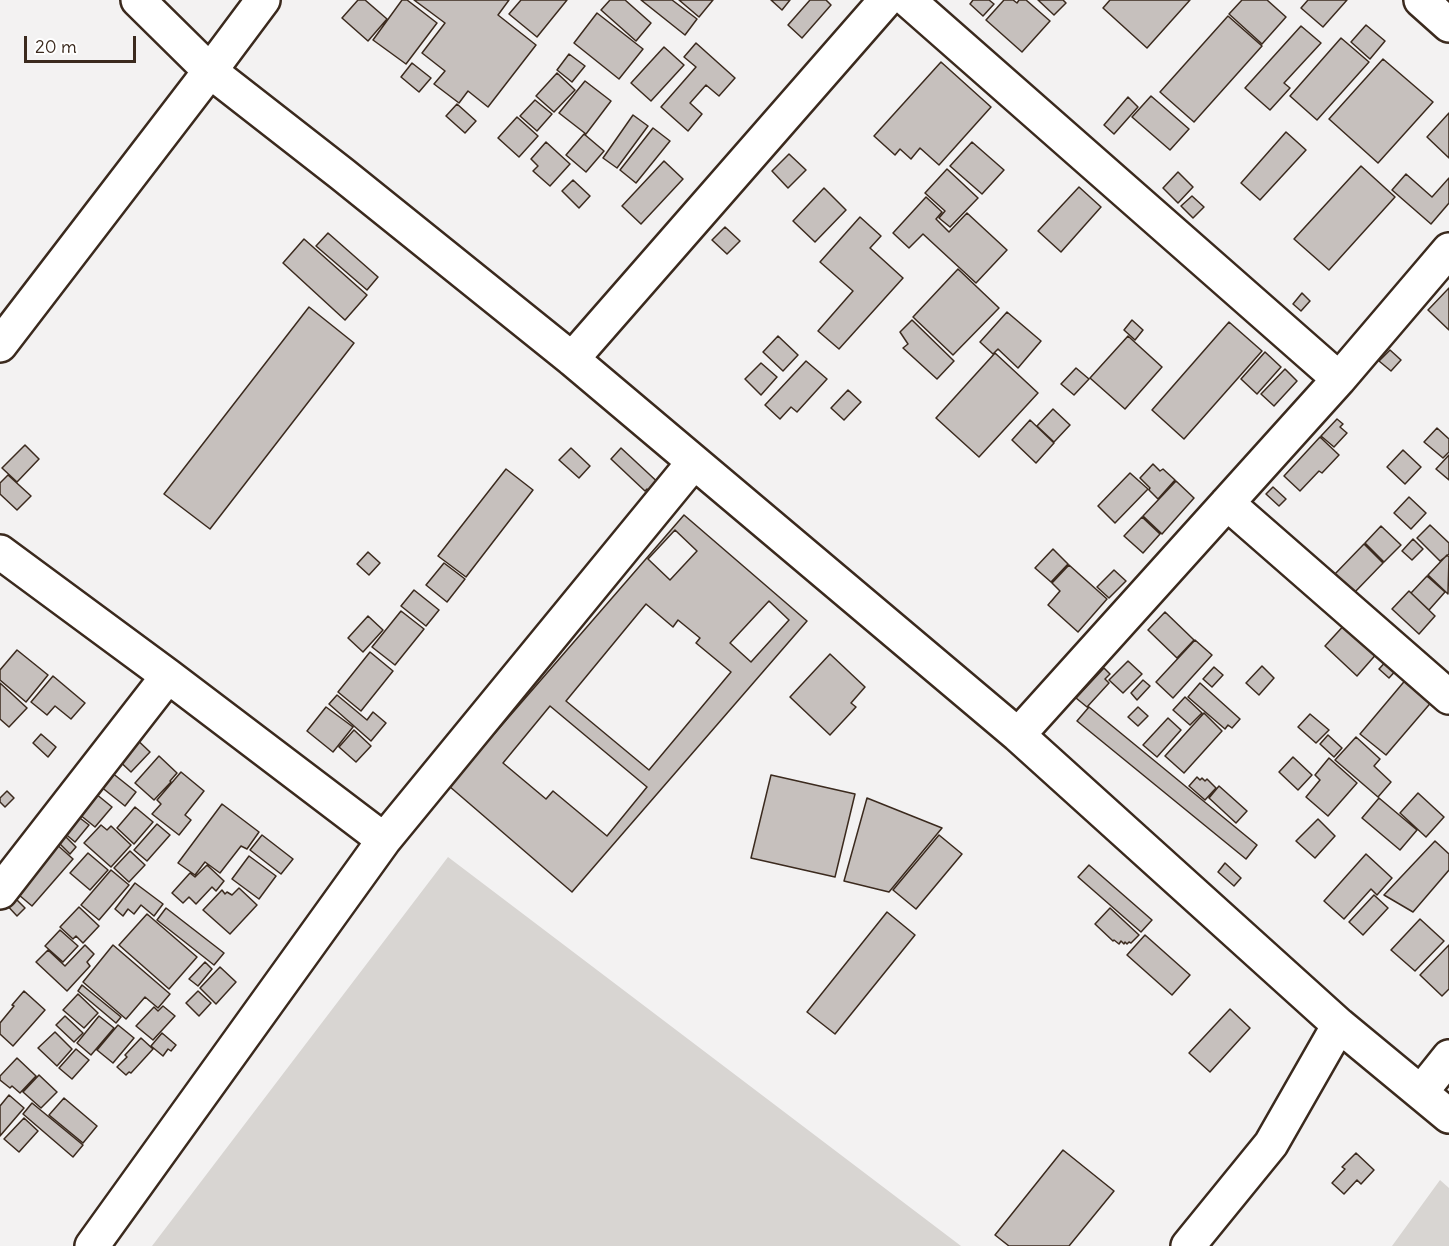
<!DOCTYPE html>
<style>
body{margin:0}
#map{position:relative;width:1449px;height:1246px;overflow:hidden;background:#f3f2f2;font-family:Delius,sans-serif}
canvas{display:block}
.scale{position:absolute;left:24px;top:36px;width:112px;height:27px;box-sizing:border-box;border:3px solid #3b2a1e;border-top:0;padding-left:8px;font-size:18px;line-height:21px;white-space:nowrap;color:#3b2a1e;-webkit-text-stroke:4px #fff;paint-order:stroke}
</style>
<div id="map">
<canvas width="1449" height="1246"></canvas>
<div class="scale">20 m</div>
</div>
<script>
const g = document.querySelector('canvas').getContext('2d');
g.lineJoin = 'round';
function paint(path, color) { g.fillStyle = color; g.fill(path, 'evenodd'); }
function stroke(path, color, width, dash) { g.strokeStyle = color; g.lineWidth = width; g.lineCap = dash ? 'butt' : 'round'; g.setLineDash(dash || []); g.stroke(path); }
paint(new Path2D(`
 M448,857l513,389h-809z
 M1440,1180l9,8v58h-57z`), '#d8d5d2');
const building = new Path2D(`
 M358,0h7l22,19 -19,22 -26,-23z
 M402,0h5l30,23 -31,41 -33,-24z
 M414,0h95l-11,15 38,30 -48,62 -20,-16 -9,12 -25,-19 11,-13 -23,-18 23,-30z
 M521,0h46l-30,37 -28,-23z
 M610,0h15l26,23 -15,18 -35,-31z
 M641,0h31l25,19 -12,16z
 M679,0h34l-14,17z
 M771,0h19l-8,10z
 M810,0h16l5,5 -29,33 -14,-13z
 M973,0h16l5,4 -11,12 -13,-12z
 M1004,0h9l4,3 2,-3h7l24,21 -28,31 -36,-32z
 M1038,0h25l3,3 -12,12z
 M1110,0h80l-43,48 -44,-40z
 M1242,0h25l19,17 -24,27 -33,-30z
 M1308,0h39l-24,27 -22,-19z
 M597,13l46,36 -24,30 -45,-36z
 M1228,16l34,30 -68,76 -34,-30z
 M1366,25l19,16 -15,18 -19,-17z
 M1301,26l20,17 -37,40 6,5 -20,22 -25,-22z
 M1341,38l28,24 -52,58 -27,-24z
 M696,43l39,35 -16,18 -13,-11 -16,18 12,11 -14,17 -27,-24 35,-40 -12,-10z
 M664,47l20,18 -33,36 -20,-18z
 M569,54l16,12 -13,16 -15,-12z
 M1383,59l50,43 -55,61 -49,-44z
 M941,62l50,45 -52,58 -19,-17 -9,11 -11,-10 -5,6 -21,-19z
 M412,63l19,15 -12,14 -18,-15z
 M557,73l18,17 -21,22 -18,-16z
 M585,81l26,20 -25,33 -27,-21z
 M1151,96l38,33 -19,21 -38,-33z
 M1128,97l10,10 -24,27 -10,-9z
 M535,100l17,14 -15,17 -17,-15z
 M457,104l19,17 -11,12 -19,-17z
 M1449,113v45l-22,-21z
 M633,115l15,11 -31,42 -14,-10z
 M517,117l21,19 -19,21 -21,-19z
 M653,128l17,13 -34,42 -16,-13z
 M1286,132l20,18 -46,50 -19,-17z
 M584,134l20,17 -18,21 -20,-17z
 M546,142l24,22 -20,22 -17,-15 5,-5 -7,-7z
 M972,142l32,28 -22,24 -32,-28z
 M789,154l17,16 -18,18 -16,-17z
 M664,161l19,18 -42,45 -19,-18z
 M1361,166l34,31 -66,73 -35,-31z
 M947,169l31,29 -28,29 -11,-9 6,-7 -20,-18z
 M1178,172l15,15 -15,16 -15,-15z
 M1406,174l26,23 17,-19v25l-18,21 -39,-34z
 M573,180l17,16 -11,12 -17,-17z
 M1079,187l22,20 -40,45 -23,-21z
 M824,188l22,22 -31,32 -22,-21z
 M1192,196l12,11 -11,11 -12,-12z
 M926,197l16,15 -6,7 13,13 18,-19 40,37 -31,33 -53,-49 -14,14 -16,-15z
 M860,217l21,19 -11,12 33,30 -64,71 -21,-18 35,-40 -33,-29z
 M725,227l15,14 -13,13 -15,-14z
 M328,233l50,44 -11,13 -51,-44z
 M304,239l63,56 -22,25 -62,-57z
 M958,269l41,39 -46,47 -40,-38z
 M1449,288v42l-21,-20z
 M1302,293l8,8 -9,10 -8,-7z
 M309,307l45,36 -144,186 -46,-35z
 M1007,312l34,29 -23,27 -20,-19 -5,5 -13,-12z
 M912,320l42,41 -17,18 -34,-31 5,-4 -8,-12z
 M1132,320l11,10 -8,10 -11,-10z
 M1229,322l33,29 -78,88 -32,-29z
 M778,336l20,19 -15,16 -20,-19z
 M1128,336l34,31 -37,42 -35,-31z
 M1390,350l11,10 -10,11 -12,-10z
 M1265,352l16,15 -24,27 -16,-15z
 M995,353l43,40 -59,64 -43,-39z
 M806,361l21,18 -30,33 -6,-5 -11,12 -15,-14z
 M761,363l16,14 -16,18 -16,-16z
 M1076,368l13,11 -15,16 -13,-11z
 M1285,369l12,12 -23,25 -13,-12z
 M848,390l13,12 -17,18 -13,-12z
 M1053,409l17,16 -16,17 -17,-16z
 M1337,419l6,5 -3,3 7,6 -13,14 -13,-11z
 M1030,420l24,23 -18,20 -24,-23z
 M1437,428l12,11v13l-6,6 -19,-16z
 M1320,437l19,18 -17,18 -3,-2 -19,20 -16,-15z
 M25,445l14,14 -22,23 -15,-14z
 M571,448l19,18 -11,12 -20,-18z
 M621,448l42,39 -8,8 -8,-6 -2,2 -34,-32z
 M1403,450l18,17 -16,17 -18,-17z
 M1449,455v25l-13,-11z
 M1153,464l7,7 3,-2 12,11 -17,19 -9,-9 1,-2 -10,-10z
 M506,469l27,21 -67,87 -28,-21z
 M1130,473l18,16 -33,34 -17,-17z
 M8,475l23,21 -14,14 -17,-16v-11z
 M1176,481l18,17 -32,36 -19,-18z
 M1273,487l13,12 -7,7 -13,-12z
 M1409,497l17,16 -15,16 -17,-16z
 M684,515l123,106 -235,271 -123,-106z
 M1142,517l18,17 -17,19 -19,-17z
 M1430,525l19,18v11l-9,7 -23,-23z
 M1381,526l20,19 -17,17 -19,-19z
 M675,530l22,21 -27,29 -22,-21z
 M1413,539l10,10 -11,11 -10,-9z
 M1364,544l19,19 -31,32 -19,-19z
 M1053,549l15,15 -17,18 -16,-14z
 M368,552l12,11 -11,12 -12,-11z
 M1447,555l2,2 -1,37 -20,-19z
 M444,563l21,16 -18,23 -21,-17z
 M1069,565l38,34 -29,33 -30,-27 12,-14 -8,-8z
 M1114,570l12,11 -17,17 -12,-11z
 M1427,576l18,16 -16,18 -18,-17z
 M414,590l25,20 -13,16 -25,-20z
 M1409,591l26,25 -16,18 -27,-25z
 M769,601l20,19 -38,42 -21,-19z
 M646,604l27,23 5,-7 22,18 -4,5 35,29 -82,98 -83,-69z
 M401,611l23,18 -29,36 -23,-18z
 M1165,612l29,28 -17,18 -29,-28z
 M368,616l15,14 -20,22 -15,-14z
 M1347,622l32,29 -22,25 -32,-30z
 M1195,640l17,15 -39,43 -17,-16z
 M17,650l31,25 -22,27 -26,-22v-10z
 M370,652l23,19 -32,40 -23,-19z
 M830,654l35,33 -14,16 5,4 -26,28 -40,-38z
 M1389,658l10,9 -10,11 -10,-9z
 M1128,661l14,13 -19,19 -14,-13z
 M1262,666l12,12 -15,17 -13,-12z
 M1214,667l9,8 -11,12 -9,-8z
 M1104,668l6,6 -5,5 4,4 -22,24 -11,-9z
 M53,676l32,27 -14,16 -16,-13 -8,9 -16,-13z
 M1408,677l26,22 -48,56 -26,-21z
 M1143,680l7,6 -13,14 -6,-7z
 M0,683l27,25 -18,19 -9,-8z
 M1200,683l40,36 -8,9 -4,-3 -3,4 -37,-32z
 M337,695l30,25 6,-8 13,11 -15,18 -42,-37z
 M1185,697l17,16 -12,12 -17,-15z
 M550,706l97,81 -40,49 -54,-45 -7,8 -43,-36z
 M326,707l27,20 -20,25 -26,-21z
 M1089,707l168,138 -11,14 -169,-138z
 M1138,707l10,9 -10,10 -10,-9z
 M1204,713l18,18 -38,42 -19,-17z
 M1310,714l19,16 -13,13 -18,-16z
 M1168,718l13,12 -24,27 -14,-12z
 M354,730l17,16 -15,16 -17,-15z
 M41,734l15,13 -8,10 -15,-14z
 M131,734l19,18 -19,20 -18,-17z
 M1328,735l14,13 -8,9 -14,-13z
 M1356,737l24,22 -6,7 17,16 -13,15 -43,-37z
 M159,756l18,17 -7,8 1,1 -17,18 -19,-17z
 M1293,757l19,18 -14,15 -19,-18z
 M1329,758l28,25 -29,33 -22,-19 14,-17 -5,-5z
 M106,768l30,24 -11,14 -30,-24z
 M181,772l23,19 -19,24 6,5 -12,15 -27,-21 9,-10 -4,-4z
 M771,775l84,19 -20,83 -84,-19z
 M1197,777l3,3 2,-2 3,3 2,-2 9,9 -11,12 -16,-14z
 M1219,786l28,25 -11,12 -27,-25z
 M90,789l22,18 -17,20 -21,-17z
 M7,791l7,7 -9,9 -5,-5v-4z
 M1418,793l26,24 -18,20 -26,-24z
 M867,798l75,30 -53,64 -45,-11z
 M1379,798l38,32 -17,20 -38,-32z
 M222,804l37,28 -12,17 -6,-3 -21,27 -15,-11 -10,13 -17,-12z
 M135,807l18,15 -19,22 -17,-16z
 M76,815l13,10 -14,17 -12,-10z
 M1318,819l17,17 -20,22 -19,-17z
 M157,824l13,11 -23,26 -13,-11z
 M101,825l6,5 4,-4 20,19 -20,22 -27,-24z
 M60,831l16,16 -6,7 -16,-16z
 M262,835l31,24 -12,15 -31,-24z
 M939,835l23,19 -46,55 -23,-19z
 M1435,841l14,13v16l-36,42 -29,-17z
 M54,842l19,17 -41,47 -13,-11 7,-8 -6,-5z
 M130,851l15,14 -16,17 -15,-14z
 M88,853l20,17 -18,20 -20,-17z
 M1366,854l26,24 -15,17 -6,-6 -27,30 -20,-18z
 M249,856l27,20 -17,23 -27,-20z
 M1225,863l16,15 -7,8 -16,-14z
 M207,865l17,16 -8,10 -4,-4 -16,17 -7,-7 -6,6 -11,-10 18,-20 5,4z
 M1089,865l63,55 -11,12 -63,-55z
 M111,870l18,15 -30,35 -18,-15z
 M135,883l28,21 -9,12 -13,-11 -7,9 -6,-5 -5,7 -8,-7z
 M239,888l18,17 -27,29 -27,-24 19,-20 3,4 2,-2 5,3z
 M11,894l14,14 -8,8 -14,-15z
 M1374,895l14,13 -25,27 -14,-13z
 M79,907l20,19 -16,17 -7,-7 -3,3 -13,-12z
 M166,908l58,45 -10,12 -57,-45z
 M1110,908l29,27 -8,8 -2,-1 -2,2 -2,-2 -1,2 -3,-3 -2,3 -5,-4 -1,1 -18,-17z
 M887,912l28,23 -80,99 -28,-22z
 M147,914l50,43 -28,32 -50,-44z
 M1420,919l24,22 -29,30 -24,-21z
 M60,930l18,16 -15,16 -18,-16z
 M1145,935l45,40 -18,20 -45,-40z
 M85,945l9,9 -7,8 3,4 -23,25 -31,-29 12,-12 17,16z
 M113,945l57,49 -12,14 -13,-11 -19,22 -43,-37z
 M1449,945v44l-7,7 -22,-21z
 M205,962l7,7 -14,17 -9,-7z
 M220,967l16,15 -20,22 -16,-16z
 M82,985l39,32 -5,6 -38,-32z
 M24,991l21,19 -32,36 -13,-12v-11l14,-17 -2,-1z
 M198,991l13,12 -12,13 -13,-13z
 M78,994l20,19 -14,15 -21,-18z
 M163,1006l12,10 -22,24 -17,-14 18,-19 4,4z
 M1230,1009l20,19 -40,44 -21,-19z
 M65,1016l18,17 -9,9 -18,-17z
 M99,1016l15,12 -23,27 -14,-12z
 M118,1025l16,13 -21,25 -16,-13z
 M55,1032l17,17 -15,17 -19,-18z
 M162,1033l14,12 -5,6 -3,-2 -5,7 -12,-10z
 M141,1038l12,11 -22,24 -2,-1 -3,3 -9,-8 10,-10 -2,-2z
 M76,1049l13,11 -17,19 -13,-11z
 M17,1058l19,18 -16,17 -8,-7 -2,2 -10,-8v-4z
 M39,1075l18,17 -16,16 -18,-16z
 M9,1095l15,13 -24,28v-30z
 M64,1098l33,28 -14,17 -34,-28z
 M32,1103l51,42 -10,12 -50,-43z
 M24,1118l14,13 -19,21 -15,-13z
 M1063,1150l51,41 -45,55h-60l-14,-11z
 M1356,1153l18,17 -13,14 -4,-4 -13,14 -12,-11 13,-14 -3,-2z`);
paint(building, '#c6c0bd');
stroke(building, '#3b2a1e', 1.5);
const minor = new Path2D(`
 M138,0l72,71 132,103 230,185 446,376 321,290 110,91
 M908,0l431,379
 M1421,0l28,25
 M0,345l210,-274 53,-71
 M572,359l314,-359
 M1227,503l222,194
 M0,552l168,124 216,164
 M1018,735l321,-356 110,-129
 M0,892l168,-216
 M1421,1092l28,-35
 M92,1246l292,-406 310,-378
 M1188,1246l83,-102 68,-119`);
stroke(minor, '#3b2a1e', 38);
stroke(minor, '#fff', 33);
</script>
